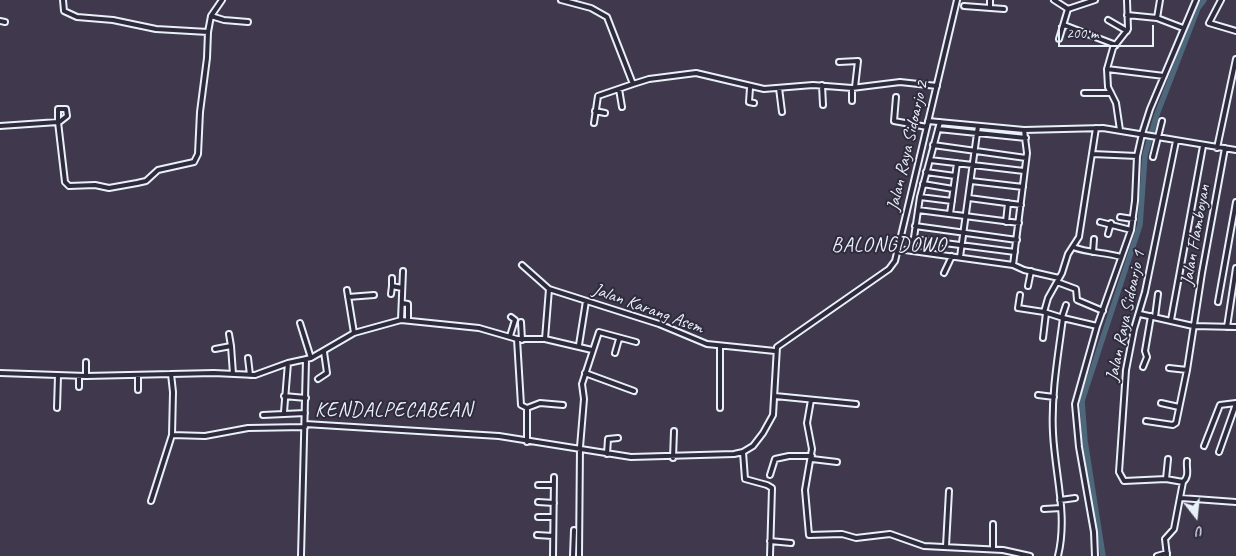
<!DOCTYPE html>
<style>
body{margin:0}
#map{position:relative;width:1236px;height:556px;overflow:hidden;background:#40384c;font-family:Caveat,sans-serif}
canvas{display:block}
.north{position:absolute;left:1171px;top:491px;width:50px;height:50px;-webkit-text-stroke:4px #2f2a3d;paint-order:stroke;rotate:164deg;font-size:14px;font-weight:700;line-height:20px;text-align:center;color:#e8f1f8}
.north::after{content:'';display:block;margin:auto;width:18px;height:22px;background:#e8f1f8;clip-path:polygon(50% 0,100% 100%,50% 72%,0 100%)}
.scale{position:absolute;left:1058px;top:25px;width:96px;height:22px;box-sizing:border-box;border:2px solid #e8f1f8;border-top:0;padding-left:6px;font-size:15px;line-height:18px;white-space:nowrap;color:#e8f1f8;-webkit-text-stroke:4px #2f2a3d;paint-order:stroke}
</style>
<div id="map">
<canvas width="1236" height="556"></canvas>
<div class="north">U</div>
<div class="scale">200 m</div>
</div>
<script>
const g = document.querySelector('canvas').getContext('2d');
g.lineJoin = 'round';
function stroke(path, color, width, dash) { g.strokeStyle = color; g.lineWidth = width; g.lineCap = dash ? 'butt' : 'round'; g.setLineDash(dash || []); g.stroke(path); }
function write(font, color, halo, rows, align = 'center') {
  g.font = font + ' Caveat,sans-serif'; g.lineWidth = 4; g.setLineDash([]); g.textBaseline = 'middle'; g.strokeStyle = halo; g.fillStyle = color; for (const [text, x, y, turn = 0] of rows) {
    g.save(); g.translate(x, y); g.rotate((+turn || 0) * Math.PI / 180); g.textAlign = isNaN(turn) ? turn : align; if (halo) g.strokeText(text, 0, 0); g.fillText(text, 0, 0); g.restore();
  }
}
stroke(new Path2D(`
 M1103,556l-18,-115 -3,-40 58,-176 5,-70 11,-38 42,-109 6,-8`), '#4f677a', 5.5);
const minor = new Path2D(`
 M63,0l1,11 13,6 36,3 43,9 52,3 3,-16 11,-16
 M561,0l30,8 16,9 26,67 16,-5 47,-6 68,16 49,-4 39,3 48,-6 37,4
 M1054,0l14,9 27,-9
 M1221,0l-12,23 27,8
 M964,6l40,3
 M990,8v-8
 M1127,15l30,3 26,10
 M211,16l13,4 24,2
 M1157,18l3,-18
 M1108,20l19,11
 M0,21l5,1
 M1064,25l52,20
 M1059,39l9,-30
 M839,62l19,-1 -3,26
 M1107,69l57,7
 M822,85l1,20
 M750,88l-1,14 5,1
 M779,88l3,24
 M619,89l3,18
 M1084,93h27
 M896,97l-2,24 33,6
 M852,101v-13
 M595,111l10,2
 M928,121l96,9 79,-2 133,22
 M58,122v-13h8l1,7 -9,7
 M594,123l4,-27 35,-12
 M0,126l58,-4 7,60 4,4 26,-1 14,3 28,-5 9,-2 12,-11 36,-8 4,-8 2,-42 7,-54 1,-26
 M938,129l88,9
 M1120,130l-4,-27 -8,-16 -1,-18 6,-21 15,-19 -1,-29
 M933,145l93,13
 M1217,148l19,-89
 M1092,154l45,2
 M1153,157l9,-36
 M930,160l94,11
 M926,172l29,4
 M971,181l52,6
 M923,184l30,5
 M920,197l32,4
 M969,198l52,7
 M918,210l101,13
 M950,214l7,-51
 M1120,217l13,2
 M1006,222l2,-19
 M1100,222l31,8
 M915,226l102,14
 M1108,234l3,-11
 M913,239l102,13
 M1073,247c15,6 32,5 48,10
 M898,249l115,16 11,5 35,8
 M912,251l8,-54 20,-75
 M1093,252l1,-13
 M960,257l18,-131
 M522,265l27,24 110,35 48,20 68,7
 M1013,265l14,-112 -3,-23
 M944,273l8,-17
 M392,278v8l10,2
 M1057,282l19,7 1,11 26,11
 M1028,286l3,-15
 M347,290l7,43
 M391,294l1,-8
 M1020,295l-2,13 26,4
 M348,297l26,-2
 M1218,302l18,-100
 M402,303l6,1v16
 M1140,314l53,12 43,1
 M1062,317l4,-12
 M1155,317l3,-23
 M1063,318l34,8
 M401,320l2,-49
 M1171,320l32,-174
 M521,322l1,18
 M300,323l11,35
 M1227,327l9,-59
 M229,334l2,12
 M510,336l5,-16 -4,-3
 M1043,338l3,-25
 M517,339l4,66 6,3 13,-5 23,2
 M545,339l4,-50
 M579,345l7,-44
 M720,347v61
 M215,349l16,-3 2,28
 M615,353l4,-14
 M248,358l2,17
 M1143,367l4,-10 -2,-6 6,-35
 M1169,368l18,2
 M0,373l86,3 128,-3 41,2 33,-12 23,-5 43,-25 47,-13 78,8 38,11h28l47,11
 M585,373l49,18
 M138,375v15
 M86,376v-14
 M318,379l9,-6 -3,-21
 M79,387v-11
 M1038,395l16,2
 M284,396l22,2
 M775,396l81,8
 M811,400l-4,23 5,26 -7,41 4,45 33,-1 14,4 34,-4 34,12 79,4 27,6
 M1161,403l18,4
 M57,408l1,-32
 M284,412l4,-49
 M263,415l42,-2
 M1146,421l27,4 3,-2 11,-53 15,-97 23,-125
 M305,424l194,12 132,21 103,-3 9,-2 10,-6 10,-13 10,-18 4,-68 112,-78 6,-8 62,-261
 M172,435l33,1 43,-8 57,-1
 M527,442v-34
 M1204,446l16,-41 16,-2
 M743,452l2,27 22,6 5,3 -2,68
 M1219,452l17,-48
 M607,454l1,-15 10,-1
 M673,458l1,-27
 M812,459l25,3
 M770,475l5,-16 14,-3h23
 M1166,479l2,-20
 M1183,482c7,-6 3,-14 4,-21
 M538,485h16
 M1181,498l55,4
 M1060,500l15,-2
 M151,501l21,-66 1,-43 -2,-18
 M538,502l16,1
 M1044,509l17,-1
 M538,517h15
 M993,524v25
 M537,535l16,1
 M770,541l21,2
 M946,546l3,-55
 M301,556l5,-196
 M553,556l1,-79
 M573,556l1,-26
 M579,556l1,-109 4,-48 -2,-15 17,-52 37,10
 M1058,556c10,-41 -3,-81 -5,-123 -2,-38 5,-77 10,-115l-19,-6 4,-14 14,-25 6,-19 11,-17 17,-109
 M1095,556l-1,-24 -15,-85 -4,-43 22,-78 34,-96 4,-29 2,-45 5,-22 8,-25 46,-109
 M1157,556l10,-3
 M1167,556l-2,-17 9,-10 9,-47 -17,-3 -42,2 -5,-9 7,-102 8,-41 11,-37 31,-151`);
stroke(minor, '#e8f1f8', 8);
stroke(minor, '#2f2a3d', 4);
write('18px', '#e8f1f8', '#2f2a3d', [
 ["Jalan Raya Sidoarjo 2",908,146,-77],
 ["Jalan Flamboyan",1196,235,-80],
 ["Jalan Karang Asem",648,309,20],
 ["Jalan Raya Sidoarjo 1",1126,316,-78]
]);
g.letterSpacing = '1px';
write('20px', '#e8f1f8', '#2f2a3d', [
 ["BALONGDOWO",889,246],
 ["KENDALPECABEAN",394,411]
]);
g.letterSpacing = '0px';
</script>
